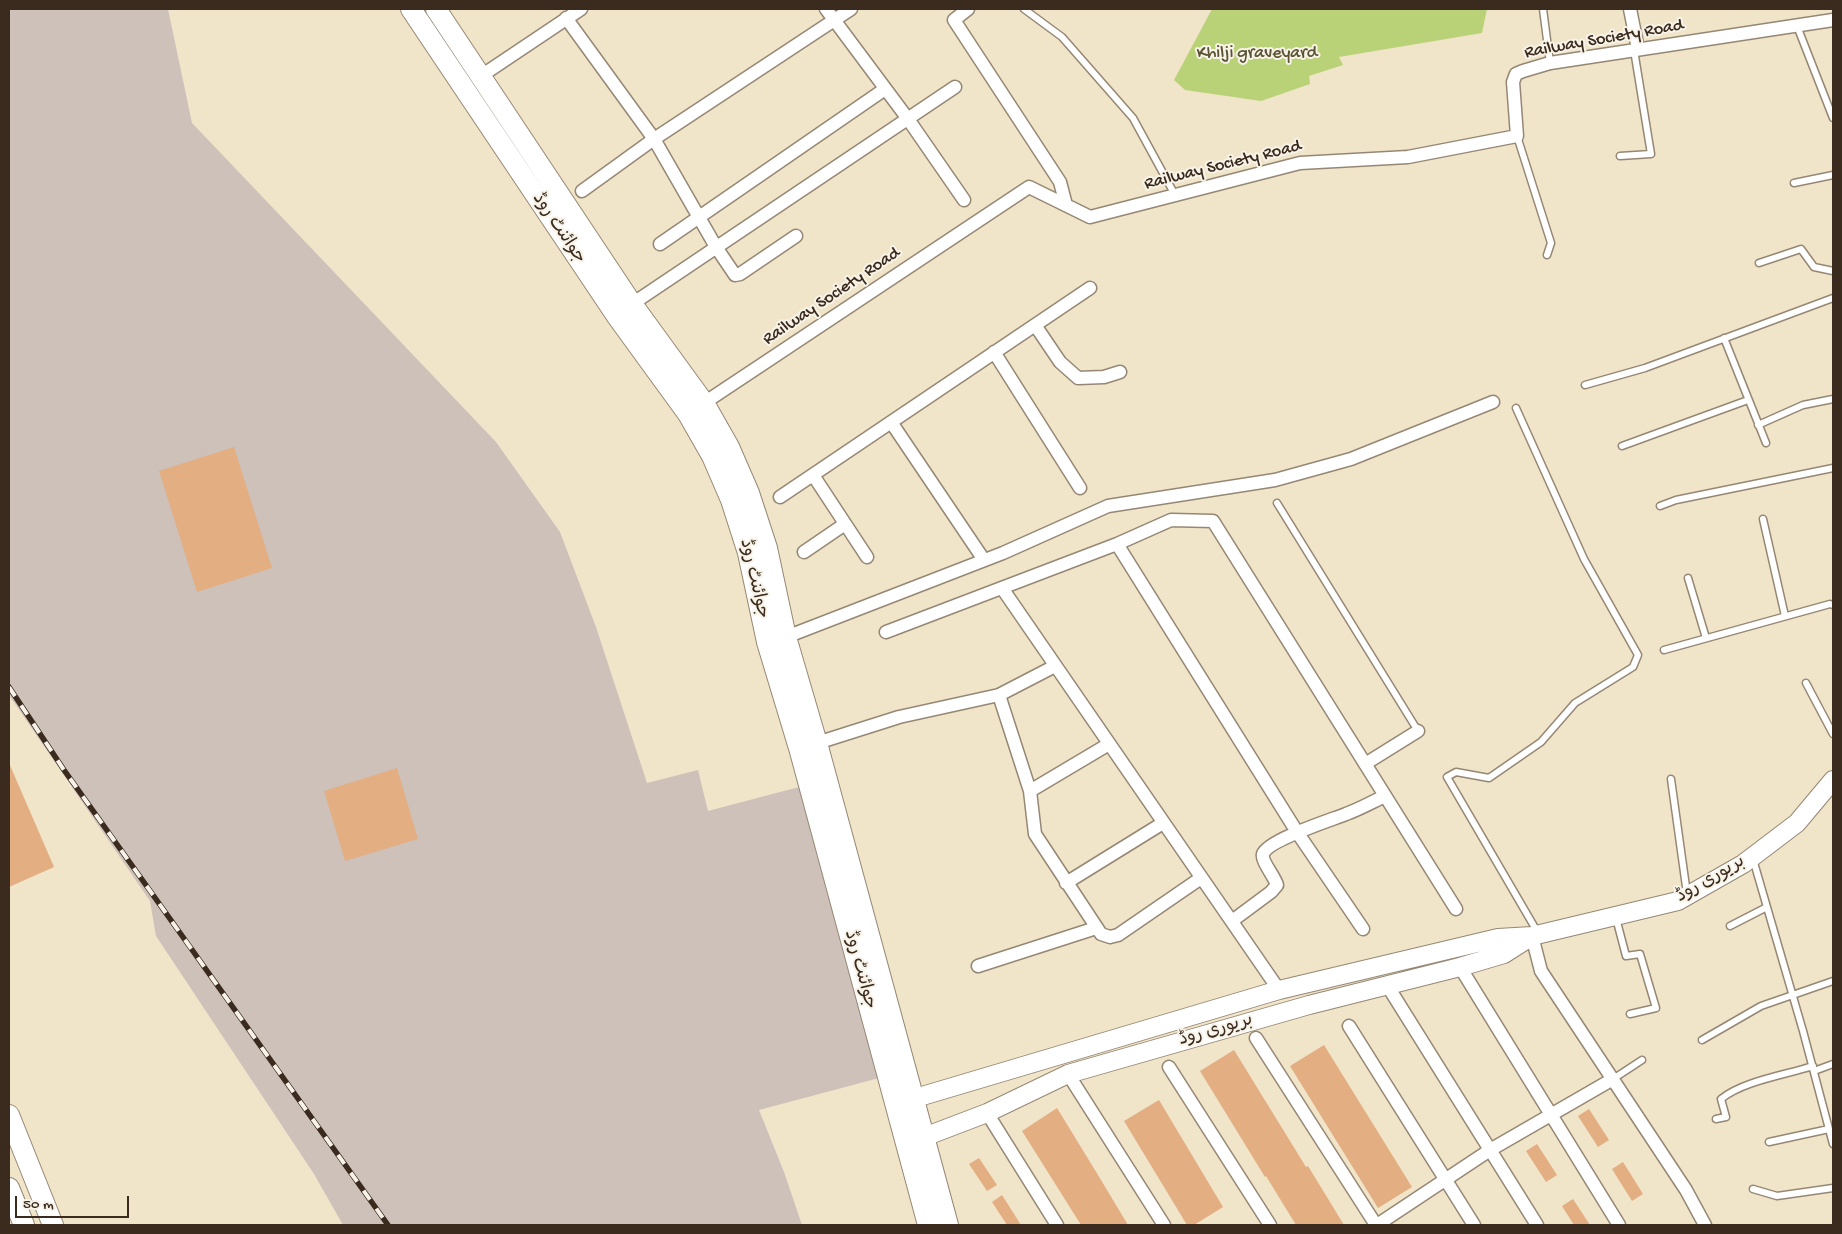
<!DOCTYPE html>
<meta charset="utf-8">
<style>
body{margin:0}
#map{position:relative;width:1842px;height:1234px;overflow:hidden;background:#f0e4c9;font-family:"Gochi Hand",sans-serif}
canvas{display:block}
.frame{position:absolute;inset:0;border:10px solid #3b2a1e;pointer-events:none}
.scale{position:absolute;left:15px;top:1196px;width:114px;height:22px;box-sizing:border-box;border:2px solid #3b2a1e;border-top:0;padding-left:6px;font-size:15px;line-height:18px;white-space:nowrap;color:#3b2a1e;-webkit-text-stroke:4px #f7f3e8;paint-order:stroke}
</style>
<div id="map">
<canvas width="1842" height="1234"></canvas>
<div class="frame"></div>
<div class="scale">50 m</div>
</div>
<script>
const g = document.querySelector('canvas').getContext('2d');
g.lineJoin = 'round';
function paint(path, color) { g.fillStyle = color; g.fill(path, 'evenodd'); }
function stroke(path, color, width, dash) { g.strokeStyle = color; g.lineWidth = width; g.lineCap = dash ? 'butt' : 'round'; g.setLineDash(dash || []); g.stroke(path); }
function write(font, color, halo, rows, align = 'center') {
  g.font = font + ' "Gochi Hand","Playpen Sans Arabic",sans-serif'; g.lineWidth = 4; g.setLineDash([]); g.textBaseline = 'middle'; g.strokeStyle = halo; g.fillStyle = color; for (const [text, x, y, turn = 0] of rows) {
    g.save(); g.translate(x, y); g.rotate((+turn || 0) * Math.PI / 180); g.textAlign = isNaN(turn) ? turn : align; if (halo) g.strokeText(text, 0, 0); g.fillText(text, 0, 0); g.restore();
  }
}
paint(new Path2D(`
 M9,9h159l24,114 304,319 64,90 36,95 51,156 51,-13 10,41 110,-29 80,291 -139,37 25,62 18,53h-459l-29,-51 -158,-238 -6,-35 -141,-206z`), '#cec1ba');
paint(new Path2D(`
 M1212,9h275l-5,24 -143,24 4,8 -34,11 1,8 -49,17 -76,-11 -11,-10z`), '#bad277');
paint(new Path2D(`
 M234,447l38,121 -75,24 -38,-121z
 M9,763l45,104 -45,20z
 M397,768l21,71 -73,22 -21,-70z
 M1324,1045l88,142 -34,21 -88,-142z
 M1234,1050l72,117 2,-1 36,59h-48l-30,-49 -1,1 -65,-106z
 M1159,1100l64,107 -29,18h-7l-63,-104z
 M1057,1108l41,67 30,50h-47l-59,-94z
 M1589,1109l20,31 -11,7 -20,-31z
 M1537,1144l20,31 -11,7 -20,-31z
 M979,1158l18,27 -10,6 -18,-27z
 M1623,1162l20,32 -11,7 -20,-32z
 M1002,1195l19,30h-14l-15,-23z
 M1573,1199l17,26h-16l-12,-19z`), '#e2ae82');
const service = new Path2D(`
 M1024,9l38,28 71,81 42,77
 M1543,9l7,54
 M1797,26l36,92
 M1517,136l34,107 -4,12
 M1620,156l31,-2 -17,-104
 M1794,183l39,-8
 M1759,263l42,-14 13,18 19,4
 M1724,338l42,105
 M1585,385l60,-17 188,-70
 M1516,408l68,151 54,96 -5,12 -58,36 -34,39 -52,36 -33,-6 -9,5 91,156
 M1758,425l45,-20 30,-6
 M1622,446l126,-46
 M1277,503l141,228
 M1660,506l16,-6 157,-32
 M1763,519l22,97
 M1688,578l18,60
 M1664,650l166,-46 3,1
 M1806,683l27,51
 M1671,779l16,115
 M1753,859l50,172 30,113
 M1616,918l10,38 14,-2 16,54 -26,6
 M1730,926l37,-19
 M1702,1040l59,-34 72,-25
 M1814,1071l19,-7
 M1613,1079l29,-19
 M1716,1119l10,-2 -5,-18c22,-18 64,-24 92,-33
 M1769,1142l60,-13
 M1753,1189l24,7 56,-8`);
const minor = new Path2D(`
 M826,9l82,110 56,81
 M968,9l-14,11 106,162 6,23
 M1630,9l8,40
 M566,18l88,121 62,108 19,28 5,-1 56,-38
 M481,76l100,-67
 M582,191l72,-52 197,-130
 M660,244l225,-155
 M632,304l323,-217
 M1035,325l25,37 18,16 26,-1 16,-5
 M994,352l86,136
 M698,407l331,-220 61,30 210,-54 108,-6 109,-21 -4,-54 3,-8 7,-3 27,-8 283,-43
 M891,422l93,138
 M813,475l54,82
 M780,497l310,-209
 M1117,544l180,288 66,97
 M804,552l41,-28
 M1002,588l277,402
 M886,632l231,-88 54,-24 42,1 243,388
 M786,637l217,-84 105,-47 167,-26 76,-21 142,-57
 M999,695l31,96 5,43 66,100 9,3 8,-2 83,-57
 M817,743l82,-26 100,-22 56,-29
 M1365,764l53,-33
 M1030,791l79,-47
 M1066,883l97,-60
 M1232,921l39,-29 6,-7c-2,-8 -16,-24 -14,-31 5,-14 68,-34 83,-40 14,-5 26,-12 39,-18
 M1532,936l9,35 145,219 19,35
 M978,966l118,-38
 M1460,967l159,258
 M1387,985l150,240
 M1349,1026l125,199
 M1256,1038l120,187
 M1169,1067l101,158
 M1068,1074l96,151
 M987,1113l70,112
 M1377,1225l113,-75 123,-71`);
const secondary = new Path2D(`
 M902,1102l377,-112 219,-52 34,-2 146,-35 65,-37 54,-41 36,-43
 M911,1142l76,-29 81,-39 241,-69 151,-38 44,-13 25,-16`);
const primary = new Path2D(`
 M411,9l205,306 72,99 24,42 19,44 17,53 19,89 32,106 129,477
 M436,9l196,295 72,99 25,44 20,46 18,55 19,89 31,106 131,482
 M9,1115l44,110
 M9,1188l15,37`);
stroke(service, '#968774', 9);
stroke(minor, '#968774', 15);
stroke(secondary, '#968774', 20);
stroke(primary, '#968774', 22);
stroke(service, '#fff', 6);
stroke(minor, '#fff', 12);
stroke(secondary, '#fff', 18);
stroke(primary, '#fff', 20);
const rail = new Path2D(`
 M9,687l55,83 324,455`);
stroke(rail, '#3b2a1e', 5.5);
stroke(rail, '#f7f3e8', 4, [11]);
write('18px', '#3b2a1e', '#f7f3e8', [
 ["Railway Society Road",1604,40,-10],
 ["Railway Society Road",1223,166,-14],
 ["جوائنٹ روڈ",558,229,56],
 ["Railway Society Road",832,297,-34],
 ["جوائنٹ روڈ",753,579,77],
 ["بریوری روڈ",1711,880,-30],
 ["جوائنٹ روڈ",859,970,75],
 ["بریوری روڈ",1216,1031,-16]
]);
write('18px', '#5b5434', '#f7f3e8', [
 ["Khilji graveyard",1257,54]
]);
</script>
